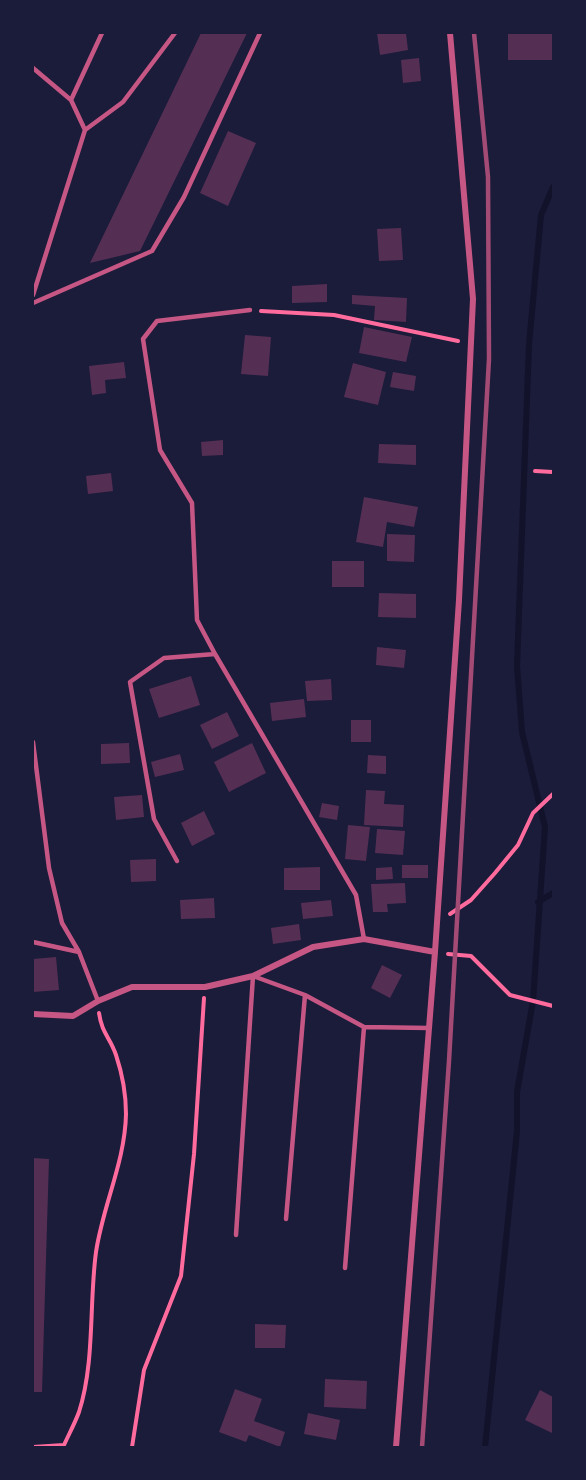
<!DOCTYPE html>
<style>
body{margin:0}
#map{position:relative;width:586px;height:1480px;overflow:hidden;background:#1b1b3a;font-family:Helvetica,sans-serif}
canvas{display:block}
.frame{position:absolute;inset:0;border:34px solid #1b1b3a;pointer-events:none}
</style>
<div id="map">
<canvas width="586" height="1480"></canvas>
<div class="frame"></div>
</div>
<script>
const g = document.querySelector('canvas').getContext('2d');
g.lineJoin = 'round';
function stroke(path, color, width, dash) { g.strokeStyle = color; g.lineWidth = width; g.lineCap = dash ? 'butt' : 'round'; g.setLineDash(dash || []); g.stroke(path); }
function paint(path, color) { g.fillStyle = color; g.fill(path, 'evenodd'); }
stroke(new Path2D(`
 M538,902l15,-9
 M485,1447l32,-316v-39l16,-91 12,-174 -23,-95 -5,-66 12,-322 12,-129 12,-28`), '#12122b', 6);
paint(new Path2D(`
 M201,33h46l-107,218 -50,12z
 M377,33h29l2,17 -28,5z
 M508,33h45v27h-45z
 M419,58l2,23 -18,2 -2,-23z
 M228,131l28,12 -28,63 -28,-13z
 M401,228l2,32 -24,1 -2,-32z
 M327,284v18l-35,1v-17z
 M352,295l55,3 -1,24 -32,-2 1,-14 -23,-2z
 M364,327l48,10 -6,25 -47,-9z
 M245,335l26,2 -3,39 -27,-2z
 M124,362l2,16 -21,2 1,13 -14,2 -3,-29z
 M353,363l33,9 -8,33 -34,-8z
 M393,372l23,4 -2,15 -24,-4z
 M223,440v15l-21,1 -1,-14z
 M379,444l37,1v20l-38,-2z
 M111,473l2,18 -25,3 -2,-18z
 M364,497l54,10 -4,20 -27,-5 -4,25 -27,-5z
 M387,534l28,1 -1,27 -27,-1z
 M332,561h32v26h-32z
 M379,593l37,1v24l-38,-1z
 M377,647l29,3 -2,18 -28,-3z
 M191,676l9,29 -41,13 -10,-29z
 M331,679l1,21 -25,1 -2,-20z
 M304,699l2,18 -34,4 -2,-18z
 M227,712l12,24 -27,13 -12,-24z
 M351,720h20v22h-20z
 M129,743l1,20 -29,1v-20z
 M252,743l14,30 -37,19 -15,-30z
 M180,754l4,16 -29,7 -4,-15z
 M368,755l18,1v18l-19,-1z
 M366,790l19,1 -1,13 20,1 -1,22 -39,-2z
 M142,795l2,22 -28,3 -2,-23z
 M322,803l17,3 -2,14 -18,-3z
 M204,811l11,23 -23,12 -11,-23z
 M348,825l22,2 -4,34 -21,-2z
 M377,829l28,2 -2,24 -28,-2z
 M156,859v22l-25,1 -1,-22z
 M402,865h26v13h-26z
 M320,867v23h-36v-22z
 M392,867l1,12 -17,1v-12z
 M405,883l1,20 -19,1 1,8h-15l-2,-28z
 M214,898l1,20 -34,1 -1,-19z
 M331,900l2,16 -30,3 -2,-16z
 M299,924l2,16 -28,4 -2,-16z
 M56,957l3,33 -26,2v-33z
 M382,965l20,10 -12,23 -19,-10z
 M33,1158l16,1 -7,233h-9z
 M255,1324l31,1 -1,23h-30z
 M325,1379l42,2 -1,28 -42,-2z
 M235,1389l27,10 -8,22 31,11 -5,15 -31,-12 -3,7 -27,-10z
 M540,1390l13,7 -1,36 -27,-13z
 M308,1413l32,7 -4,20 -32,-6z`), '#542f53');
stroke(new Path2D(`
 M261,311l73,4 124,26
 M535,471l18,1
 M450,914l21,-14 24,-27 23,-28 15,-32 20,-19
 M448,954l23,2 39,39 43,11
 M33,1447l31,-2c5,-11 11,-22 15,-33 16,-50 10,-108 17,-160 7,-47 29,-90 30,-138 0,-19 -4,-41 -10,-59 -6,-18 -14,-21 -17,-42
 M132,1447l12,-77 37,-94 13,-122 10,-156`), '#ff6b9d', 4);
stroke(new Path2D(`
 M33,68l38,32 14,30 -52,165
 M71,100l31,-67
 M85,130l38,-28 52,-69
 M33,303l119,-52 32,-54 76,-164
 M215,654l-18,-34 -5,-117 -32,-53 -17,-111 14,-18 93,-11
 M33,742l16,126 13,55 17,29 19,49
 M177,861l-23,-42 -24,-137 34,-24 51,-4 141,241 8,44
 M33,942l46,10
 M286,1219l19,-224
 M236,1235l17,-259 52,19 59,32 65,1
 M345,1268l19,-241`), '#c65784', 4.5);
stroke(new Path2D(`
 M33,1014l40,2 25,-15 34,-14h73l48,-11 60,-29 51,-8 71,13
 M396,1447l39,-495 24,-352 14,-301 -23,-266`), '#c65784', 6);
stroke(new Path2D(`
 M422,1447l27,-386 40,-702 -1,-182 -14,-144`), '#a44b75', 4.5);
</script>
